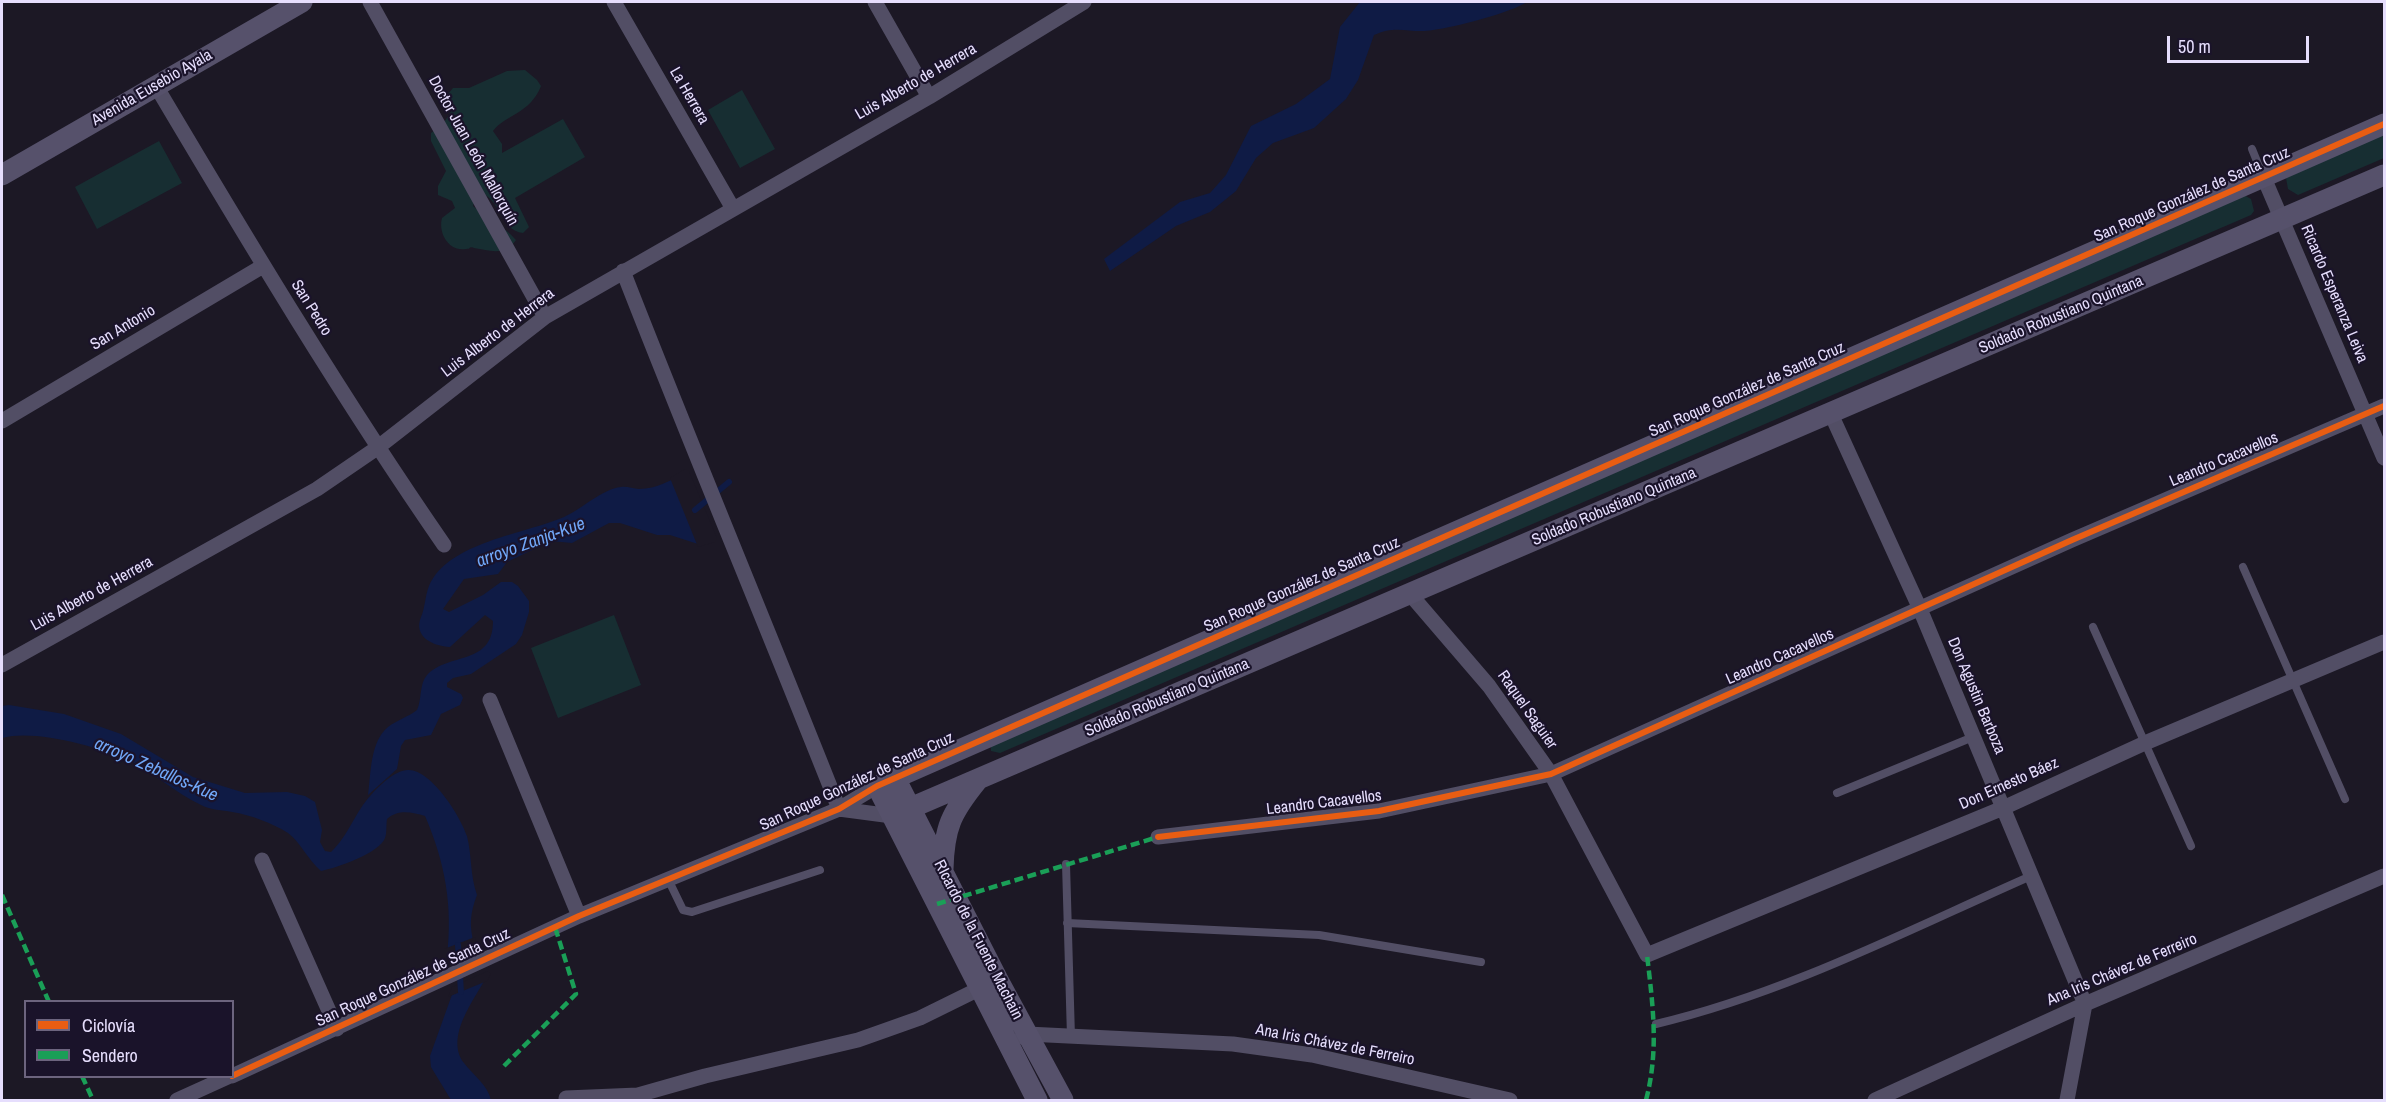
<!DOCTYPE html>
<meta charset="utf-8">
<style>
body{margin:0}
#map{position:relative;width:2386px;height:1102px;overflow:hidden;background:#1c1825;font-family:"Archivo Narrow",sans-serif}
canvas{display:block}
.frame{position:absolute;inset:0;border:3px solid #e6defd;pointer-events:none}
.legend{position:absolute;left:24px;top:1000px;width:210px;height:78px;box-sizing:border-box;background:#1a132a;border:2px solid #6c647e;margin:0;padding:8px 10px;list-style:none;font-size:18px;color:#e6defd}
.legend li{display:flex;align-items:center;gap:12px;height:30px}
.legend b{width:30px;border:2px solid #6c647e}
.scale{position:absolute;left:2167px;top:36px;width:142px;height:27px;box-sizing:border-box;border:3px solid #e6defd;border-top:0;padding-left:8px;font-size:18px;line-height:21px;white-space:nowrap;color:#e6defd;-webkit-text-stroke:4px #1a132a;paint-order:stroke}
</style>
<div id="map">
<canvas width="2386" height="1102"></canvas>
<div class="frame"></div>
<ul class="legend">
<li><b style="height:8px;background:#e95d12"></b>Ciclovía</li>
<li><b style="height:8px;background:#1a9f57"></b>Sendero</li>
</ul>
<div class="scale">50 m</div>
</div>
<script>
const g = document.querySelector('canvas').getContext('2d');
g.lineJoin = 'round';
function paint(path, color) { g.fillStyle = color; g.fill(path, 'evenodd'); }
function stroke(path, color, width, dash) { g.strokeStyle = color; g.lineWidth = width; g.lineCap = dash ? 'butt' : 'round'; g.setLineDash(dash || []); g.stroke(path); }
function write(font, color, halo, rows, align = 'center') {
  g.font = font + ' "Archivo Narrow",sans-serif'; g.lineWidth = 4.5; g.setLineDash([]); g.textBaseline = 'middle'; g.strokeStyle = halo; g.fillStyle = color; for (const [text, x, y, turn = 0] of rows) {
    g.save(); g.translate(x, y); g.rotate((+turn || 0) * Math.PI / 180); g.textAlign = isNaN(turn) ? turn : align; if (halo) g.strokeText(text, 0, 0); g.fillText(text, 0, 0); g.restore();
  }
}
paint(new Path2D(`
 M525,70l12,10 4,6c-11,28 -35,28 -48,45l9,13v9l61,-34 22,38 -70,41 14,29 -6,6c-23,-2 -22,-36 -45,-41l-5,14c14,13 30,19 43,34 -11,16 -25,11 -42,8 -6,-2 -2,1 -8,1 -18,3 -28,-17 -24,-31l13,-10 -3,-7 -14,-6v-9l8,-15 -15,-30v-8l12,-9 9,-14 -4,-16 5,-6h16l38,-17z
 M742,90l33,59 -35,19 -32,-58z
 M2384,133v25l-86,37 -10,-6 -2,-11z
 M159,141l23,42 -85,46 -22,-42z
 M2242,194l9,5 3,12 -3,4 -1251,538 -9,-2v-7z
 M614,615l27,70 -83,33 -27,-70z`), '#172e32');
paint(new Path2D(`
 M1360,2h167c-17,11 -72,25 -94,28 -22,4 -36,-6 -59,5l-16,45 -12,19 -32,29 -41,15 -17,15 -20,33 -26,21 -34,14 -66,45 -6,-12 76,-57 30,-9 16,-18 25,-49 45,-22 34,-25 10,-52z
 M686,472l12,72 -28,-9h-13l-37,-12h-11l-37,20 -21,-2 -44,21 -9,12 -34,5 -21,30 6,3 34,-17 18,-13h11l6,4 11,15v11l-7,23 -6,9 -45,30 -18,4 -6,5v4l14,7 2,4 -3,7 -19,9 -10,21 -26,5 -4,6 -4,23 -29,26c3,-22 2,-53 20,-68 9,-7 20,-10 29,-17 5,-10 2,-26 10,-35 22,-23 66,-9 66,-54l-8,-6 -35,32c-17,-1 -37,-10 -29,-30 4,-9 4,-21 8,-31 19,-44 96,-52 135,-69 18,-8 38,-28 57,-30 6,-1 12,2 18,2 18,0 32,-9 47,-17z
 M9,705l55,9 57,20 72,43 52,16 42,-1 18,4 10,6 7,28 -2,12 5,9 6,1c18,-17 24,-40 40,-57 8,-9 24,-25 37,-25 23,-1 53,47 59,66 5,20 3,40 10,59 -7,18 -8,31 -3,49l-27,12c6,-50 -2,-94 -22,-140 -13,-4 -27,-7 -38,3 -1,6 0,14 -2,19 -5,15 -49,30 -64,33 -13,-11 -20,-28 -33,-38 -16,-10 -37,-18 -56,-21 -10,-2 -21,-2 -31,-7 -26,-12 -48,-34 -74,-45 -31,-14 -93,-31 -125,-22v-32z
 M488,974c-12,24 -44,62 -24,89 10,13 23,21 27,37h-40l-20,-33 -1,-11 24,-67z`), '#0f1b45');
paint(new Path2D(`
 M685,469l4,2 28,67 -2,4 -17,5 -28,-69z
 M475,937l1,9 -29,13 -3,-1v-9z
 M488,971l3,3 -4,7 -39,16 4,-10z`), '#1c1825');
stroke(new Path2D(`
 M695,510l34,-28
 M458,945l3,47`), '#0f1b45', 6);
stroke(new Path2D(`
 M2252,149l11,27
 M2243,567l102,232
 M2093,627l98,219
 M1837,793l136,-56
 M1066,864l5,173
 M668,879l15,31 9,2 128,-42
 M1067,923l252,12 162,27
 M1656,1024c131,-31 252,-94 375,-148`), '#524e65', 8);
stroke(new Path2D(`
 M370,2l175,315
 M614,2l118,205
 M875,2l54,95
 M156,86c92,155 185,310 288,459
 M2264,178l120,280
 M623,271c70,180 145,358 216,538
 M1831,414l89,195 165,395 -18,96
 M2,421l261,-155
 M1410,594l79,92 62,88 96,181 356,-147 142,-65 239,-101
 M2,665l315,-176 60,-41 168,-131 384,-220 155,-95
 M490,700l89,216
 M839,809l53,7
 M1158,837l221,-26 172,-37 521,-234 312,-134
 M262,860l75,169
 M1022,1037l5,-3 206,10 79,11 198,45
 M232,1076l347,-160 260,-107 38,-23
 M566,1098l72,-3 67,-19 153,-36 62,-22 69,-34
 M177,1100l53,-24
 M1875,1100l210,-96 299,-128`), '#524e65', 15);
stroke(new Path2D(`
 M2,175l300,-173
 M895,778l103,202 65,120
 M892,816l1492,-641
 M943,869c1,-41 8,-56 34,-88
 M1037,1100l-160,-314 1507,-662`), '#56516b', 21);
stroke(new Path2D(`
 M2,895l47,107
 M937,904l221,-67
 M504,1066l72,-72 -21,-67
 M82,1076l11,24
 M1646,1100c13,-49 7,-94 1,-145`), '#1a9f57', 4.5, [9, 4.5]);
stroke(new Path2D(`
 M1158,837l221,-26 172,-37 521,-234 312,-134
 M232,1076l347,-160 260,-107 38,-23 1507,-662`), '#e95d12', 6);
write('16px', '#e6defd', '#1a132a', [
 ["Luis Alberto de Herrera",916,82,-30],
 ["Avenida Eusebio Ayala",152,88,-30],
 ["La Herrera",689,96,60],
 ["Doctor Juan León Mallorquín",473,151,61],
 ["San Roque González de Santa Cruz",2192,195,-24],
 ["Ricardo Esperanza Leiva",2334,294,67],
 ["San Pedro",311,308,58],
 ["Soldado Robustiano Quintana",2061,315,-23],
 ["San Antonio",123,328,-31],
 ["Luis Alberto de Herrera",498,333,-37],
 ["San Roque González de Santa Cruz",1747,390,-24],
 ["Leandro Cacavellos",2224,460,-23],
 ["Soldado Robustiano Quintana",1614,507,-23],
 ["San Roque González de Santa Cruz",1302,585,-24],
 ["Luis Alberto de Herrera",92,594,-29],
 ["Leandro Cacavellos",1780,657,-24],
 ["Don Agustin Barboza",1976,696,67],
 ["Soldado Robustiano Quintana",1167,698,-23],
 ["Raquel Saguier",1527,710,55],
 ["San Roque González de Santa Cruz",857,782,-25],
 ["Don Ernesto Báez",2009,784,-24],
 ["Leandro Cacavellos",1324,803,-7],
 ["RIcardo de la Fuente Machain",978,940,63],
 ["Ana Iris Chávez de Ferreiro",2122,970,-23],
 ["San Roque González de Santa Cruz",413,978,-25],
 ["Ana Iris Chávez de Ferreiro",1335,1045,11]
]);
write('italic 18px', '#71a7f8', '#1a132a', [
 ["arroyo Zanja-Kue",531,543,-20],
 ["arroyo Zeballos-Kue",156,770,24]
]);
</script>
